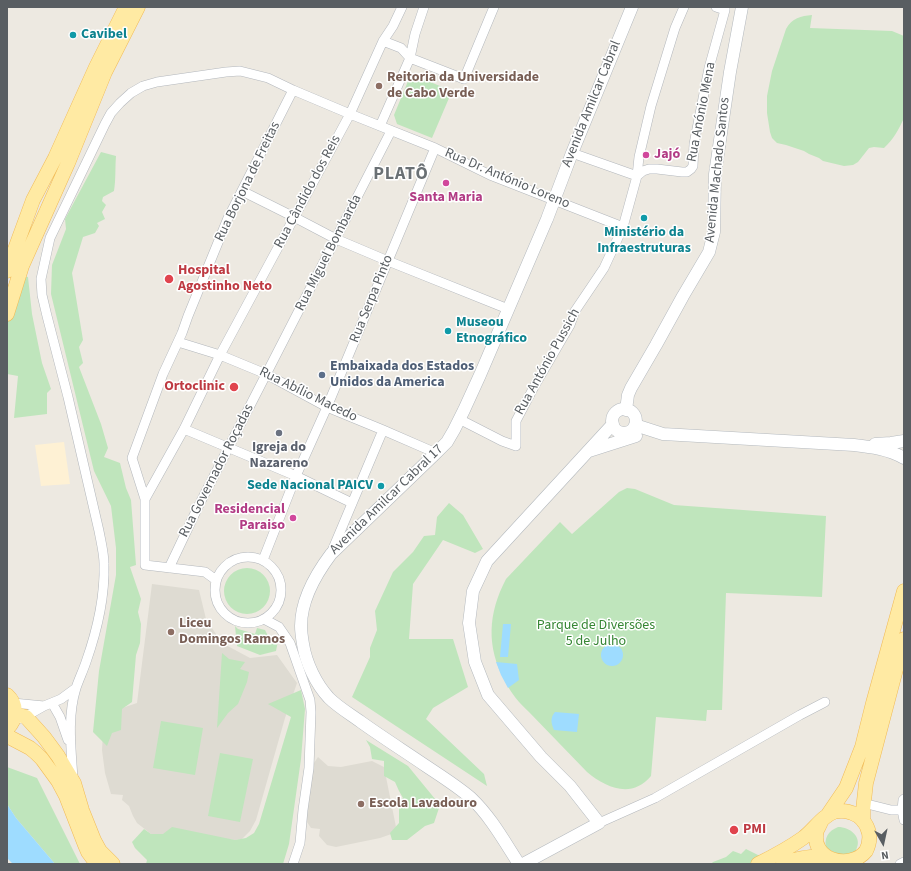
<!DOCTYPE html>
<meta charset="utf-8">
<style>
body{margin:0}
#map{position:relative;width:911px;height:871px;overflow:hidden;background:#ede9e1;font-family:"Source Sans 3",sans-serif}
canvas{display:block}
.frame{position:absolute;inset:0;border:8px solid #595e62;pointer-events:none}
.north{position:absolute;left:863px;top:823px;width:40px;height:40px;-webkit-text-stroke:3px #fff;paint-order:stroke;rotate:171deg;font-size:11px;font-weight:700;line-height:16px;text-align:center;color:#595e62}
.north::after{content:'';display:block;margin:auto;width:14px;height:18px;background:#595e62;clip-path:polygon(50% 0,100% 100%,50% 72%,0 100%)}
</style>
<div id="map">
<canvas width="911" height="871"></canvas>
<div class="frame"></div>
<div class="north">N</div>
</div>
<script>
const g = document.querySelector('canvas').getContext('2d');
g.lineJoin = 'round';
function paint(path, color) { g.fillStyle = color; g.fill(path, 'evenodd'); }
function stroke(path, color, width, dash) { g.strokeStyle = color; g.lineWidth = width; g.lineCap = dash ? 'butt' : 'round'; g.setLineDash(dash || []); g.stroke(path); }
function write(font, color, halo, rows, align = 'center') {
  g.font = font + ' "Source Sans 3",sans-serif'; g.lineWidth = 3; g.setLineDash([]); g.textBaseline = 'middle'; g.strokeStyle = halo; g.fillStyle = color; for (const [text, x, y, turn = 0] of rows) {
    g.save(); g.translate(x, y); g.rotate((+turn || 0) * Math.PI / 180); g.textAlign = isNaN(turn) ? turn : align; if (halo) g.strokeText(text, 0, 0); g.fillText(text, 0, 0); g.restore();
  }
}
paint(new Path2D(`
 M64,442l6,42 -29,2 -6,-41z`), '#fef1d4');
paint(new Path2D(`
 M152,584l47,6 7,29 16,24 28,15 27,-3 20,28 -12,35 -29,102 -6,11 -8,8 -7,1 -72,-6h-12l-14,-11 -4,-7 -4,-10 -7,-6 1,-5 -12,-1 -6,-21 -3,-23 2,-36 33,-11z
 M318,757l10,9 13,1 31,-6 12,6 13,65 -17,6 -44,9 -9,-2 -8,-9 1,-7 -9,-1 -6,-9 4,-34 5,-22z`), '#dedbd2');
paint(new Path2D(`
 M812,15l-2,13 82,3 12,5v82c-5,11 -11,22 -20,30l-10,-1 -5,1 -11,14 -5,3 -9,1 -21,-5 -4,-3 -10,-4 -5,-3 -18,-6 -9,-2 -5,-5 -2,-6 -3,-19v-17l5,-25 14,-42c6,-11 15,-13 26,-14z
 M411,74l41,17 -20,47 -35,-14 -3,-9z
 M101,152l15,4c-1,12 0,23 -2,35l-11,6 -1,4 4,4 -4,7 3,7 -8,4 2,3 -4,7 -12,4 -11,36 11,67 -4,7 4,16 -4,4 22,57 7,24 -4,9 16,6 6,25 5,12 5,65 -6,2 11,32 -3,13 3,12 -1,19 -4,12 -4,47 -10,7 -1,21 -9,3 -5,13 -14,-14 6,-61 17,-96v-27l-5,-42 -17,-35 -43,-177 1,-29 14,-36 -1,-10z
 M21,276l7,1 4,37 10,49 9,26 -4,4v21l-33,4 4,-42 -11,-2v-63z
 M627,488l8,1 39,16 152,11 -4,81 -96,-4 -4,117h-15l-1,11 -50,-4 -5,59c-19,23 -45,12 -64,-4l-58,-60c-10,-9 -18,-19 -24,-31 -19,-34 -17,-68 1,-102l54,-57 12,12 47,-42z
 M449,503l14,12 20,34 -8,4 -32,-13 -30,44 -4,55h44l15,48 -35,21 -7,11 58,55 3,12 -135,-89 18,-40v-9l7,-18 -2,-19 18,-39 20,-20 11,-16 11,-1 2,-18z
 M224 591a23 23 0 1 1 46 0a23 23 0 1 1-46 0Z
 M235,626l3,3 17,5 2,-6 8,2 4,8 9,3 -2,10 -16,4 -23,-9z
 M222,653l7,6 16,3 -5,7 9,3 -2,10 -9,22 -10,9 -11,15z
 M301,690l4,19 -4,50 -12,85 -6,20h-137l1,-4 -12,-12 -3,-6 12,-13 7,5h12l9,-7 63,13 11,-2 8,-5 5,-9 32,-107 -23,-13z
 M161,721l42,7 -8,47 -42,-7z
 M366,740l42,26 32,39 -6,18 -9,3 -18,14h-15l-2,-7 9,-10v-18l4,-7 -4,-7 -4,-9 -11,-6v-15l-12,-2 -2,-12z
 M220,753l33,6 -13,63 -32,-6z
 M7,767l30,11 43,86h-25l-39,-46 -9,-14z
 M838,827c12,0 25,10 18,23 -2,4 -6,6 -9,9l-21,-11c-2,-10 2,-17 12,-21z
 M746,849l12,6 9,2 -4,7h-52l2,-2 13,-5 7,-6 8,3z`), '#bfe5bc');
paint(new Path2D(`
 M503,624h8l-3,33h-8z
 M601 655a11 11 0 1 1 22 0a11 11 0 1 1-22 0Z
 M496,662l21,2 2,16 -11,8 -7,-13z
 M555,712l24,2 -2,18 -23,-2c-3,-7 -4,-12 1,-18z
 M7,804l9,14 39,46h-42l-6,-6z`), '#9edcff');
const street = new Path2D(`
 M383,41l18,7 9,10 54,21 30,-72
 M380,126l30,-68 5,-24 9,-27
 M572,153l65,23
 M637,176l6,-5 6,-2h8l25,3h5l4,-3 2,-3 1,-22 15,-76 16,-58 -9,-3
 M242,191l52,26 42,22 52,22 120,48
 M178,342l42,13 46,19 61,33 56,23 53,23
 M459,419l43,22 14,5v-25l19,-36 35,-60 5,-14 29,-43 19,-41 14,-51 2,-19 12,-51 24,-78 9,-21
 M184,429l112,47 56,27
 M145,499l39,-70 36,-74 130,-241 33,-73 10,-15 9,-19
 M332,551l51,-121
 M215 590a33 33 0 1 1 66 0a33 33 0 1 1-66 0Z
 M263,560l33,-84 31,-69 108,-259
 M169,568l29,-61 193,-376
 M216,580l-11,-8 -60,-7v-66l-13,-41 31,-84 19,-41 6,-17 40,-98 65,-128
 M264,619l15,8 11,16 20,57 1,12 -2,56 -6,42 -3,33 -7,21
 M13,703l31,3
 M52,703l8,14 8,23
 M21,719l23,-13 17,-7 15,-11
 M73,778c-2,-30 -6,-61 3,-90 3,-9 7,-17 10,-26 11,-31 19,-65 18,-98 0,-11 -3,-22 -5,-33l-31,-134 -21,-81 -5,-21 -1,-16 9,-41 55,-114 6,-11 9,-10 11,-10 12,-7 14,-4 69,-10 14,-1 28,7 25,12 57,24 85,34 55,27 133,52
 M904,799l-1,1 -1,10 2,10
 M863,803l28,7h11
 M599,823l56,-25 145,-83 25,-13
 M900,864l4,-2`);
const secondary = new Path2D(`
 M612 421a12 12 0 1 1 24 0a12 12 0 1 1-24 0Z
 M626,410l2,-15 3,-7 25,-43 27,-49 26,-44 5,-20 1,-58 15,-102 12,-65
 M635,425l28,9 191,11c17,2 34,4 50,13
 M875,444l16,-1 13,-2
 M589,451l47,-15
 M519,864c-15,-23 -28,-47 -48,-66 -14,-12 -30,-22 -45,-32 -22,-15 -44,-29 -65,-44 -11,-8 -23,-15 -32,-24 -13,-14 -23,-35 -26,-54 -1,-6 -2,-12 -2,-18 0,-26 15,-52 30,-72l105,-101 11,-11 7,-12 10,-20 16,-35 67,-156 25,-66 60,-146
 M523,864l76,-41 -29,-37 -29,-29 -53,-62 -13,-33 -6,-39 4,-32 14,-30 126,-137`);
const primary = new Path2D(`
 M7,271l26,-71 22,-42 41,-91 30,-60
 M7,314l15,-48 46,-103 37,-91 33,-65
 M7,695c11,10 10,24 0,34
 M15,714l11,3 18,20 14,19 16,27 8,27 12,30 6,11 13,13
 M7,737l4,1 19,10 6,5 6,6 16,22 8,15 19,49 3,7 9,12
 M827,816l19,-28 16,-41 11,-44 31,-112
 M863,821v-11l3,-27 38,-144
 M758,864c16,-8 31,-16 45,-26 10,-7 19,-22 31,-26 5,-2 13,-1 18,1 9,3 15,11 17,20 1,6 0,12 -3,18 -16,20 -57,9 -49,-21 1,-2 3,-5 4,-8
 M783,864c12,-6 26,-7 40,-8`);
stroke(street, '#b3b7bc', 10);
stroke(secondary, '#b4b9be', 13);
stroke(primary, '#f1ba55', 15);
stroke(street, '#fff', 9);
stroke(secondary, '#fff', 12);
stroke(primary, '#ffeaa3', 14);
for (const [x, y, r, color] of [
 [73,35,4,"#0f9aa8"],
 [379,86,4,"#8d6e63"],
 [646,155,4,"#d1479c"],
 [446,183,4,"#d1479c"],
 [644,218,4,"#0f9aa8"],
 [169,279,5,"#e0444e"],
 [448,331,4,"#0f9aa8"],
 [322,375,4,"#5c6f8a"],
 [234,387,5,"#e0444e"],
 [279,433,4,"#6b7280"],
 [381,486,4,"#0f9aa8"],
 [293,518,4,"#d1479c"],
 [171,632,4,"#8d6e63"],
 [361,804,4,"#8d6e63"],
 [734,830,5,"#e0444e"]
]) { const dot = new Path2D(); dot.arc(x, y, r, 0, 2 * Math.PI); g.fillStyle = color; g.fill(dot); stroke(dot, '#fff', 1.5); }
write('bold 14px', '#0d838f', '#fff', [
 ["Cavibel",81,35],
 ["Ministério da",644,233,"center"],
 ["Infraestruturas",644,249,"center"],
 ["Museou",456,323],
 ["Etnográfico",456,339],
 ["Sede Nacional PAICV",373,486,"right"]
], 'left');
write('bold 14px', '#785e54', '#fff', [
 ["Reitoria da Universidade",387,78],
 ["de Cabo Verde",387,94],
 ["Liceu",179,624],
 ["Domingos Ramos",179,640],
 ["Escola Lavadouro",369,804]
], 'left');
write('14px', '#595e62', '#fff', [
 ["Avenida Amilcar Cabral",592,104,-68],
 ["Rua Anónio Mena",702,112,-79],
 ["Avenida Machado Santos",718,170,-84],
 ["Rua Dr. António Loreno",507,179,23],
 ["Rua Borjona de Freitas",248,182,-64],
 ["Rua Cândido dos Reis",308,192,-62],
 ["Rua Miguel Bombarda",329,253,-63],
 ["Rua Serpa Pinto",372,299,-68],
 ["Rua António Pussich",548,362,-61],
 ["Rua Abílio Macedo",308,395,26],
 ["Rua Governador Roçadas",217,471,-63],
 ["Avenida Amilcar Cabral 17",387,500,-44]
]);
write('bold 14px', '#b23c85', '#fff', [
 ["Jajó",654,155],
 ["Santa Maria",446,198,"center"],
 ["Residencial",285,510,"right"],
 ["Paraiso",285,526,"right"]
], 'left');
write('bold 14px', '#be3a42', '#fff', [
 ["Hospital",178,271],
 ["Agostinho Neto",178,287],
 ["Ortoclinic",225,387,"right"],
 ["PMI",743,830]
], 'left');
write('bold 14px', '#4e5e75', '#fff', [
 ["Embaixada dos Estados",330,367],
 ["Unidos da America",330,383]
], 'left');
write('bold 14px', '#5b616d', '#fff', [
 ["Igreja do",279,448],
 ["Nazareno",279,464]
]);
write('14px', '#368634', '#fff', [
 ["Parque de Diversões",596,626],
 ["5 de Julho",596,642]
]);
g.letterSpacing = '1px';
write('bold 18px', '#6a7074', '#fff', [
 ["PLATÔ",401,175]
]);
g.letterSpacing = '0px';
</script>
